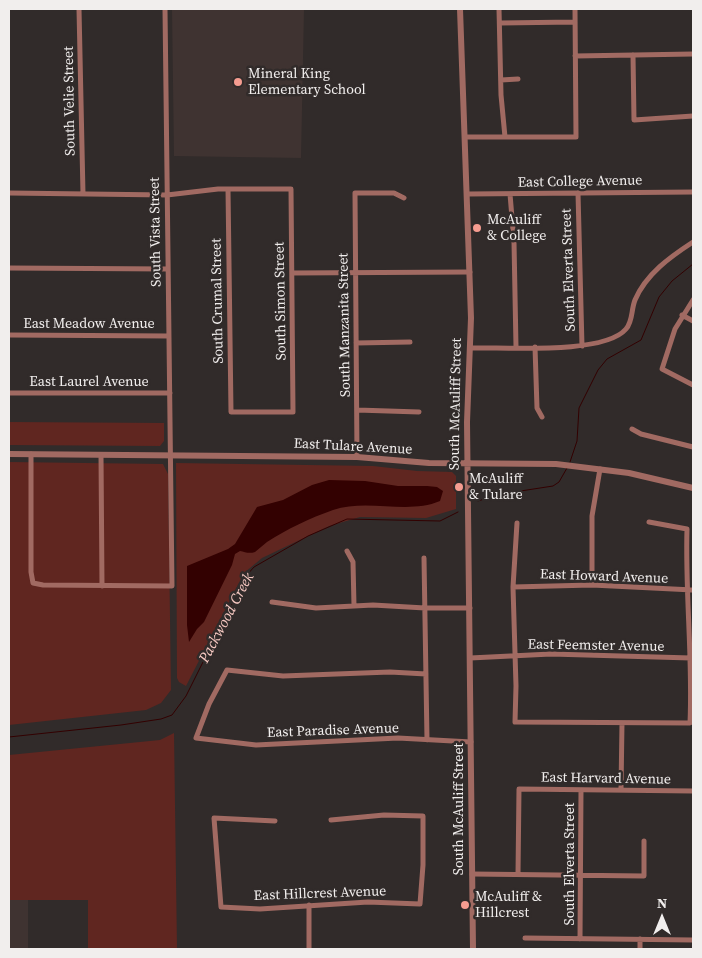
<!DOCTYPE html>
<style>
body{margin:0}
#map{position:relative;width:702px;height:958px;overflow:hidden;background:#312b2a;font-family:"Source Serif 4",serif}
canvas{display:block}
.frame{position:absolute;inset:0;border:10px solid #f1eeed;pointer-events:none}
.north{position:absolute;left:637px;top:893px;width:50px;height:50px;-webkit-text-stroke:4px #312b2a;paint-order:stroke;rotate:0deg;font-size:14px;font-weight:700;line-height:20px;text-align:center;color:#f1eeed}
.north::after{content:'';display:block;margin:auto;width:18px;height:22px;background:#f1eeed;clip-path:polygon(50% 0,100% 100%,50% 72%,0 100%)}
</style>
<div id="map">
<canvas width="702" height="958"></canvas>
<div class="frame"></div>
<div class="north">N</div>
</div>
<script>
const g = document.querySelector('canvas').getContext('2d');
g.lineJoin = 'round';
function paint(path, color) { g.fillStyle = color; g.fill(path, 'evenodd'); }
function stroke(path, color, width, dash) { g.strokeStyle = color; g.lineWidth = width; g.lineCap = dash ? 'butt' : 'round'; g.setLineDash(dash || []); g.stroke(path); }
function write(font, color, halo, rows, align = 'center') {
  g.font = font + ' "Source Serif 4",serif'; g.lineWidth = 5; g.setLineDash([]); g.textBaseline = 'middle'; g.strokeStyle = halo; g.fillStyle = color; for (const [text, x, y, turn = 0] of rows) {
    g.save(); g.translate(x, y); g.rotate((+turn || 0) * Math.PI / 180); g.textAlign = isNaN(turn) ? turn : align; if (halo) g.strokeText(text, 0, 0); g.fillText(text, 0, 0); g.restore();
  }
}
paint(new Path2D(`
 M172,9h132l-3,149 -127,-2z
 M9,900h19v49h-19z`), '#3f3331');
paint(new Path2D(`
 M9,422l155,1v18l-4,5 -151,-1z
 M9,462l154,2 5,10 3,216 -10,13 -15,7 -137,15z
 M176,463l197,3 44,5 35,1 4,4v33l-30,9 -66,-1 -31,9 -67,32 -18,15 -58,113 -7,-4 -2,-4z
 M174,733l3,216h-89v-49h-79v-145l151,-15z`), '#602620');
paint(new Path2D(`
 M329,480l36,1 33,5h29l10,1 6,4 -3,10c-33,14 -72,-3 -107,9 -23,8 -46,19 -66,32 -4,3 -8,7 -12,10 -6,2 -10,0 -15,-1l-5,3 -3,11 -28,57 -7,7 -8,13 -2,-17v-59l41,-17 7,-5 22,-37 26,-7 29,-15z`), '#330101');
stroke(new Path2D(`
 M570,462l7,-21 2,-33 19,-38 9,-11 34,-19 18,-43 13,-16 21,-17
 M478,501l23,-7 52,-8 6,-4 8,-14
 M9,737l112,-12 40,-6 11,-4 14,-19 60,-120 8,-9 54,-31 39,-17 93,2 18,-9`), '#330101', 1);
stroke(new Path2D(`
 M79,9l4,185
 M499,9l2,86 4,42
 M500,23l75,-1
 M633,55l1,65 59,-4
 M575,56l118,-2
 M501,80l17,-1
 M465,137h111l-1,-128
 M9,193l158,2 51,-6h73l2,223h-62l-3,-223
 M578,193l4,153
 M468,194l225,-2
 M510,194l4,48 2,105
 M9,268l159,1
 M292,273l178,-1
 M693,300l-18,29 -13,40 31,16
 M682,315l11,6
 M9,335l160,1
 M356,343l54,-1
 M535,347l2,61 5,9
 M470,348c34,-1 134,7 156,-19 7,-8 5,-19 9,-29 11,-26 35,-43 58,-58
 M9,393h161
 M357,410l62,2
 M632,429l9,5 52,13
 M31,454v118l2,11 10,2 129,1 -7,-577
 M101,455l1,131
 M357,457l-2,-264h39l10,5
 M517,523l-4,64 3,99 -1,36 175,1c3,-65 -5,-129 -3,-194l-38,-7
 M347,551l6,11 1,44
 M424,558l3,182
 M592,585v-69l8,-47
 M513,587l79,-2 101,5
 M272,602l44,6 57,-3 52,3h45
 M470,658l81,-4 140,4
 M426,674l-36,-2 -107,4 -56,-6 -18,34 -13,34 60,7 142,-7 73,4
 M621,790l1,-67
 M275,821l-61,-3 7,89 39,2 108,-7 52,2 3,-39v-49l-39,-1 -53,5
 M472,874l172,2v-35
 M518,874l1,-85 174,2
 M525,938l168,2
 M580,939l1,-149
 M309,949v-44
 M640,949v-10`), '#a16a62', 5);
stroke(new Path2D(`
 M460,9l11,309 -4,104 6,527
 M9,454l348,3 72,6 127,1 73,9 64,15`), '#a16a62', 6);
for (const [x, y, r, color] of [
 [238,82,5,"#f59c90"],
 [477,228,5,"#f59c90"],
 [459,487,5,"#f59c90"],
 [465,905,5,"#f59c90"]
]) { const dot = new Path2D(); dot.arc(x, y, r, 0, 2 * Math.PI); g.fillStyle = color; g.fill(dot); stroke(dot, '#312b2a', 2); }
write('14px', '#f1eeed', '#312b2a', [
 ["Mineral King",248,74],
 ["Elementary School",248,90],
 ["McAuliff",487,220],
 ["& College",487,236],
 ["McAuliff",469,479],
 ["& Tulare",469,495],
 ["McAuliff &",475,897],
 ["Hillcrest",475,913]
], 'left');
write('14px', '#f1eeed', '#312b2a', [
 ["South Velie Street",70,101,-91],
 ["East College Avenue",580,182,-1],
 ["South Vista Street",156,232,-91],
 ["South Elverta Street",569,270,-92],
 ["South Crumal Street",218,301,-91],
 ["South Simon Street",281,301,-91],
 ["East Meadow Avenue",89,324],
 ["South Manzanita Street",345,325,-91],
 ["East Laurel Avenue",89,382],
 ["South McAuliff Street",456,404,-89],
 ["East Tulare Avenue",353,447,3],
 ["East Howard Avenue",604,577,2],
 ["East Feemster Avenue",596,646,1],
 ["East Paradise Avenue",333,731,-2],
 ["East Harvard Avenue",606,779,1],
 ["South McAuliff Street",459,809,-90],
 ["South Elverta Street",570,864,-90],
 ["East Hillcrest Avenue",320,894,-2]
]);
write('italic 15px', '#f8cac3', '#312b2a', [
 ["Packwood Creek",227,618,-62]
]);
</script>
